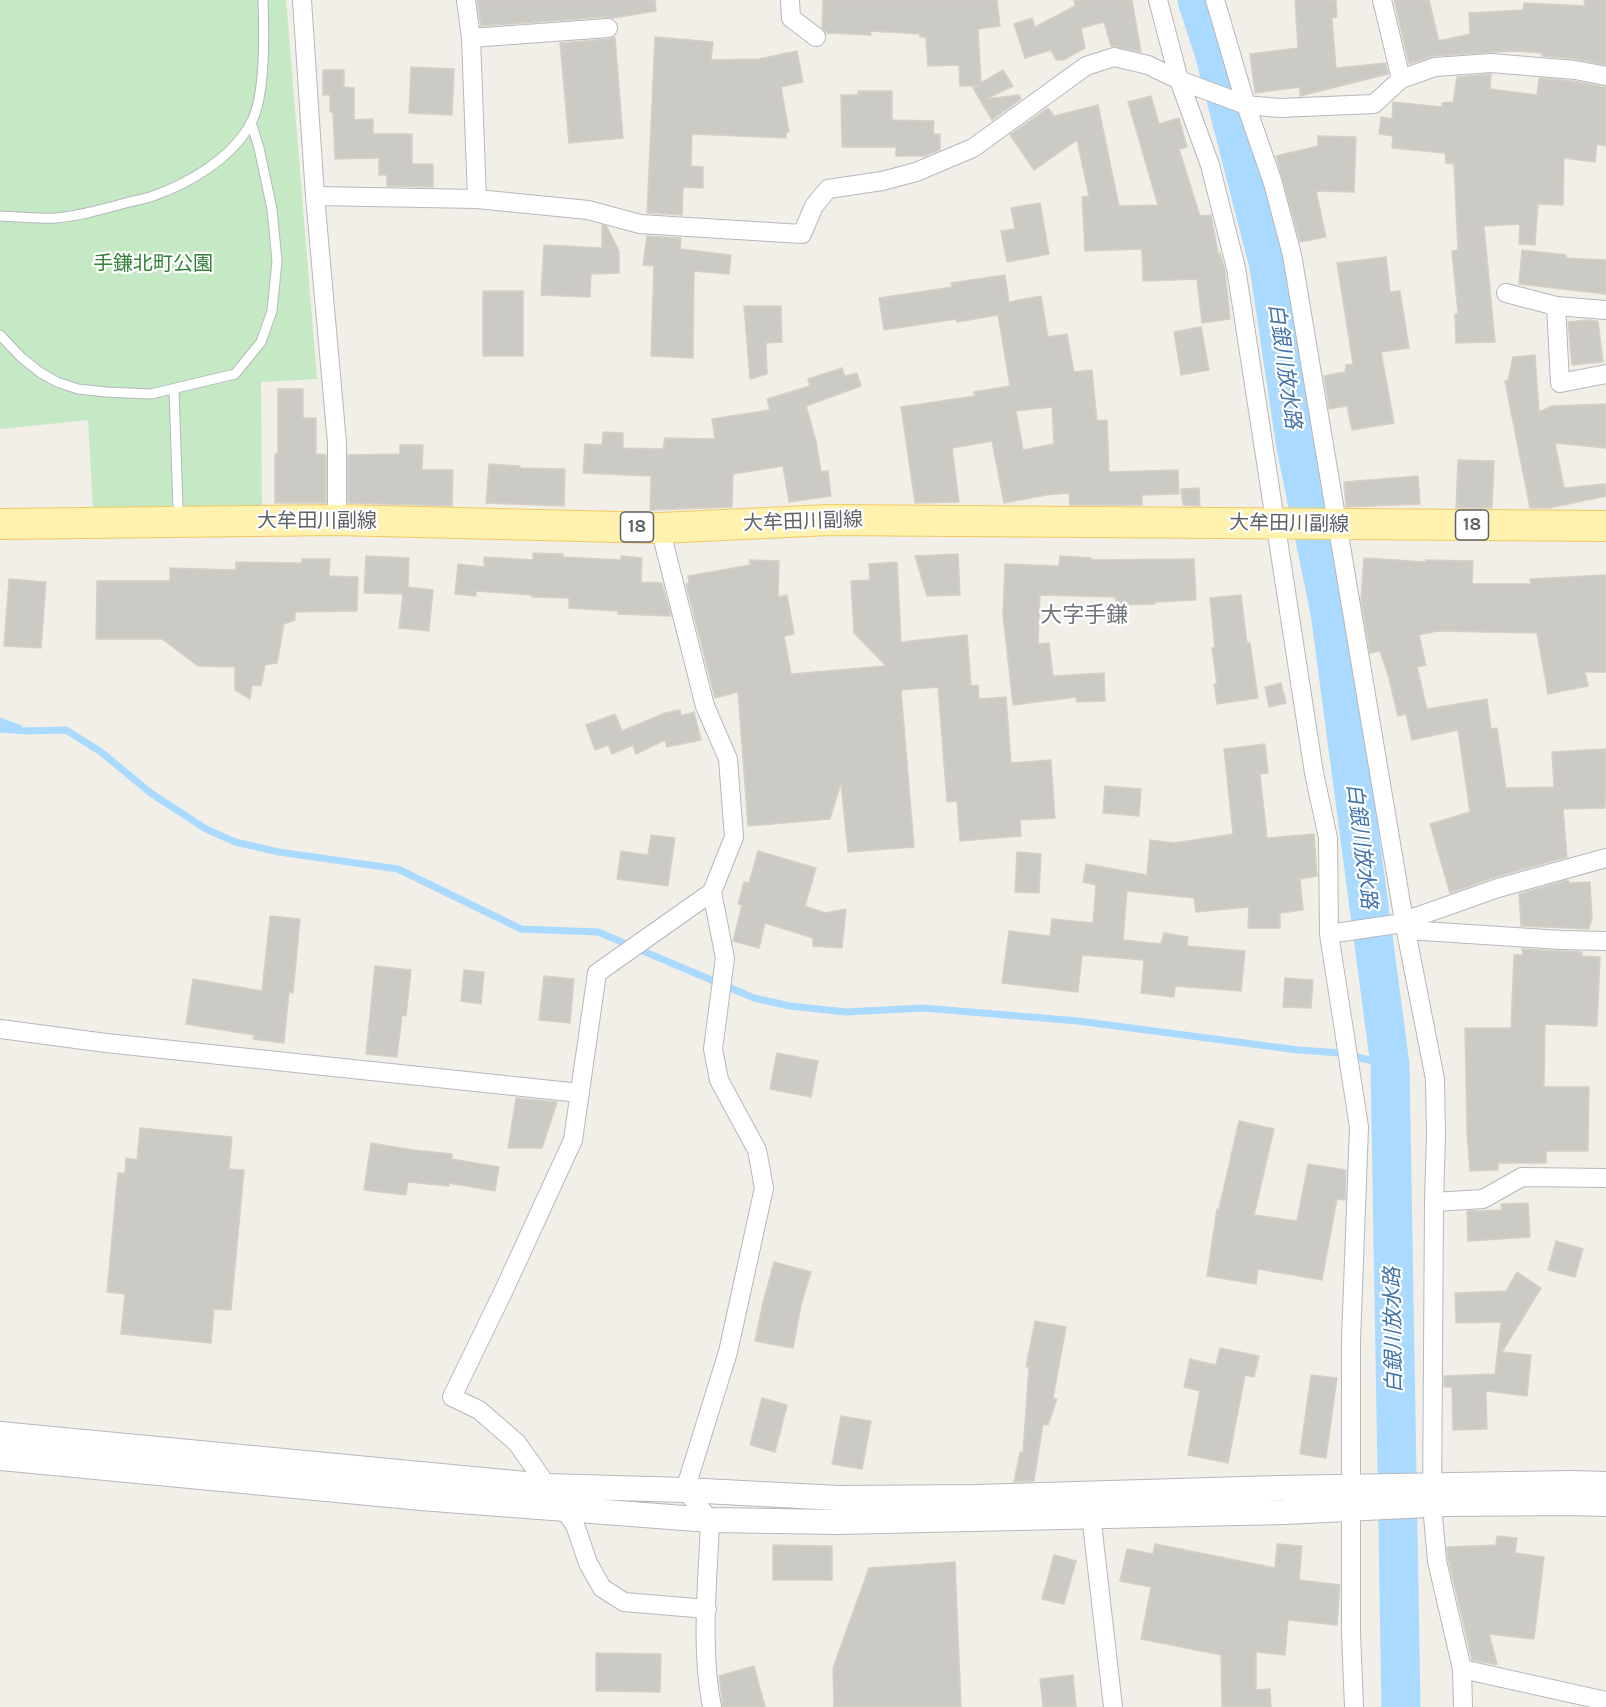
<!DOCTYPE html>
<meta charset="utf-8">
<style>
body{margin:0}
canvas{display:block;background:#f1efe8}
</style>
<canvas width="1606" height="1707"></canvas>
<script>
const g = document.querySelector('canvas').getContext('2d');
g.lineJoin = 'round';
function paint(path, color) { g.fillStyle = color; g.fill(path, 'evenodd'); }
function stroke(path, color, width, dash) { g.strokeStyle = color; g.lineWidth = width; g.lineCap = dash ? 'butt' : 'round'; g.setLineDash(dash || []); g.stroke(path); }
function write(font, color, halo, rows, align = 'center') {
  g.font = font + ' Karla,"Noto Sans JP",sans-serif'; g.lineWidth = 4.5; g.setLineDash([]); g.textBaseline = 'middle'; g.strokeStyle = halo; g.fillStyle = color; for (const [text, x, y, turn = 0] of rows) {
    g.save(); g.translate(x, y); g.rotate((+turn || 0) * Math.PI / 180); g.textAlign = isNaN(turn) ? turn : align; if (halo) g.strokeText(text, 0, 0); g.fillText(text, 0, 0); g.restore();
  }
}
paint(new Path2D(`
 M0,0h286l31,379 -56,3 1,125 -169,3 -5,-90 -88,9z`), '#c5e8c5');
stroke(new Path2D(`
 M0,721l19,7
 M0,729l27,2 39,-1 35,22 51,42 54,35 29,13 44,10 119,17 123,60 77,3 156,66 36,8 56,6 77,-4 155,13 220,29 42,3 50,12`), '#aadaff', 7);
stroke(new Path2D(`
 M1197,0l17,52 55,214 27,181 34,165 60,453 11,642`), '#aadaff', 39);
const building = new Path2D(`
 M477,0h178l1,11 -43,7 -6,-1 -126,9z
 M823,0h174l3,26 -22,3 3,54 22,-13 10,16 -27,13 33,-4 2,4 -29,21 -19,-32 4,-2h-17l-1,-21 -31,1 -2,-29h-6v-3l-50,-3 1,4 -44,-2 -5,-5z
 M1074,0h58l9,52 -30,-6 -7,-24 -23,6 4,20 -22,12h-7l-5,-10 -26,8 -11,-34 18,-6 3,9 40,-21z
 M1295,0h41l1,17 -5,1 4,50 50,-5 2,11 -88,22v-9l-45,6 -5,-39 48,-6z
 M1394,0h35l10,41 31,-7 -1,-21 54,-3 1,-7 61,3 -1,-6h22v65l-30,-6 -34,-3v-3l-30,-2 -78,5 -25,8z
 M615,37l8,101 -54,5 -9,-100 49,-4z
 M655,37l58,5 -2,18 48,-1 38,-8 6,31 -22,5 8,45h-3v6l-94,-4 -1,32 12,1v21l-20,-1 -1,28 -35,-2z
 M411,67l43,2 -2,46 -43,-2z
 M323,70h21v17l10,1v32l19,-1v15h39v30h21v23l-46,-1v-11h-8v-17l-44,1 -2,-47h-3v-17h-7z
 M1491,74l-1,15 47,6 2,-17 34,3 33,6v59l-9,-2 -2,18 -31,-4 -1,47 -25,-1 -3,41 -16,-1 1,-20 -36,2 11,116 -39,1 -1,-29h3l-6,-63 6,-1 -4,-86 -8,-1 -1,-10 -53,-5 1,-12 -14,-2 2,-17 11,2 1,-17 49,5v-4l11,-1 4,-25z
 M858,91h34v29l42,1 -1,13h7v16l-16,6h-28v-9h-54l-1,-52h17z
 M1151,96l8,28 20,-6 8,29 -8,2 21,67 11,-1 7,38h2l5,17 5,49 -28,4 -5,-44 -54,2 -1,-32 -57,2 -3,-54 7,-1 -12,-56 -43,30 -24,-35 38,-27 6,8 44,-11 21,101 39,-1 -30,-103z
 M1318,136l38,1 -2,55 -38,-1 10,46 -26,5 -24,-86 42,-10z
 M1040,203l9,51 -42,8 -6,-31 14,-2 -4,-21z
 M602,225l5,2 12,24v22l-28,1 -1,23 -49,-2 3,-50 58,3z
 M647,236l34,2 -1,11 51,6 -2,19 -35,-3 -1,87 -42,-2 3,-90 -11,-1z
 M1522,250l44,5v3l40,2v34l-87,-10z
 M1386,257l4,35 10,-1 9,57 -28,4 13,71 -42,7 -5,-24 -18,3 -5,-33 21,-4 1,-7 7,-1 -16,-101z
 M1005,275l4,27 32,-6 7,41 19,-3 7,38 18,-2 5,51 10,-1 2,52 69,-2 1,24 -37,1v10h-72l-1,-12 -23,2 -42,8 -12,-62 -40,7 7,54 -44,1 -14,-96 74,-11 -1,-4 36,-6 -12,-71 -41,7 -1,-3 -72,11 -5,-32 73,-11 -1,-4zM1052,407l2,37 -31,6 -7,-39z
 M483,291h40v65h-40z
 M744,306h37l1,36 -16,1 1,31 -17,5z
 M1587,320l11,1 5,41 -31,3 -4,-43z
 M1201,327l8,43 -28,5 -7,-43z
 M1535,355l4,57 13,-6 54,-2v44l-51,-5 9,45 41,-4 1,12 -57,12h-19l-25,-127h3l5,-24z
 M842,368l3,8 12,-3 4,13 -55,20 10,35 5,31 7,-1 3,25 -42,6 -6,-36 -50,8 -1,33 -82,3 1,-34 -68,-3 2,-29 17,1 1,-13 20,1v15l40,1 2,-11 50,1 -3,-20 58,-9 -3,-11 43,-13 -2,-7z
 M278,389h25v29h13v36l10,1v48h-51v-49h3z
 M400,445h23l-1,25h31l-1,36 -104,-3v-48l52,-1z
 M1458,460l36,1 -2,47h-36z
 M489,464l31,2v2l45,1 -1,37 -78,-3z
 M1418,476l2,28 -74,3 -2,-25z
 M1199,488l1,18 -17,-1 -2,-16z
 M533,553l30,1v3l58,3v-4l21,2 -1,24 21,1 9,33 -53,-2v-3l-49,-3v-10l-37,-1v-2l-56,-4v5l-21,-2 3,-30 26,3v-10l49,3z
 M958,554l2,41 -33,1 -12,-40z
 M366,556l43,2 -1,29 25,3 -4,41 -30,-3 4,-34 -39,-1z
 M1060,556l31,2v2l103,-1 2,41 -41,2v2l-39,1v-8l-76,-2 -2,49 11,-1 4,33 51,-3 1,28 -28,1 -1,-5 -63,8 -10,-90 2,-51 54,2z
 M1364,558l62,4v-2l47,1 -1,23h59l-1,-5 76,-4v97h-21l3,14 -40,8 -11,-61 -100,-2 -18,4 7,30 -9,2 10,42 60,-10 4,30 6,-1 9,60 48,-1 -2,-35 54,-3 -1,59 -42,1 4,48 -72,20 -45,16 -20,-69 40,-12 -12,-82 -46,10 -6,-26 -8,2 -10,-41 -8,-24 -10,2 -9,-54z
 M302,559h28l-1,17 29,1 -1,34 -62,1v8l-11,4 -7,39 -12,2 -4,21 -9,-1 -2,14 -15,-9v-23l-37,-1 -36,-27h-66l1,-58h73v-13l66,2v-8l66,1z
 M750,560l29,1 -1,36 9,-2 7,39 -10,2 7,38 95,-8 -32,-33 -3,-52 19,-1 -1,-16 28,-2 4,80 66,-7 4,51 7,-1 1,14 27,-2 5,66 40,-3 4,58 -35,2 1,16 -61,5 -3,-40 -10,1 -9,-115 -37,3 13,157 -66,5 -7,-69 -11,36 -82,7 -10,-134 -23,6 -29,-114h3l-1,-8 62,-11z
 M9,579l37,3 -5,66 -37,-2z
 M1241,595l6,48h3l8,55 -41,6 -3,-20h3l-5,-36h3l-5,-50z
 M1281,683l5,20 -17,4 -4,-20z
 M680,710l1,6 13,-4 7,28 -34,7 -2,-7 -29,14 -3,-9 -21,9 -4,-9 -13,5 -9,-25 29,-11 7,17 43,-18z
 M1265,744l3,29 -8,1 7,64 47,-4 3,42 -17,3 3,31 -23,3v15h-32l1,-21 -53,5 -2,-14 -67,-7 -4,49 38,4 3,-11 24,4 -1,9 58,5 -4,40 -66,-5 -1,11 -33,-4 3,-33 -62,-5 -4,37 -76,-9 7,-52 41,5 2,-17 41,4 3,-38 -13,-3 3,-18 61,11 3,-35 24,3 59,-9 -9,-85z
 M1105,786l36,3 -2,27 -36,-3z
 M651,835l24,3 -7,48 -51,-7 4,-28 27,4z
 M758,851l58,17 -11,38 20,7 21,-4 -4,39 -29,-2v-8l-48,-15 -6,25 -26,-7 9,-36 -4,-1 6,-22 5,1z
 M1017,852l24,2 -2,39 -24,-1z
 M1568,880l1,3 21,-1 2,36 -3,11 -68,-3 -2,-32z
 M270,916l30,3 -7,74 -4,-1 -5,51 -31,-4 1,-4 -68,-11 7,-45 69,12z
 M1522,949l60,3 -1,4 19,1 -3,69 -52,-2 -1,63h45l-1,64h-42v12h-48v7l-28,1 -3,-38 -2,-105h46l3,-73h9z
 M375,966l36,4 -5,46 -4,-1 -5,42 -31,-3z
 M464,970l20,2 -3,32 -20,-3z
 M544,976l30,3 -4,44 -31,-3z
 M1285,978l28,2 -2,28 -28,-1z
 M777,1053l41,8 -7,36 -41,-8z
 M516,1098l41,4 -15,46h-34z
 M1239,1121l35,8 -20,86 43,6 11,-57 38,6 -1,30 -8,-1 -15,81 -64,-11 -2,15 -49,-8 10,-67h2z
 M140,1128l92,9 -3,32 15,1 -13,140 -17,-1 -3,34 -90,-9 4,-40 -18,-2 11,-119h7l1,-15 11,2z
 M371,1143l42,7 39,4v5l47,8 -4,24 -46,-8v3l-41,-4 -2,13 -42,-5z
 M1528,1203l2,34 -62,4 -1,-30 35,-1 -1,-6z
 M1556,1241l27,8 -8,28 -27,-7z
 M774,1262l37,10 -10,33 -8,43 -38,-7 8,-38z
 M1517,1272l24,16 -39,64 29,3 -4,41 -41,-5 1,38 -34,1 -1,-43h-8v-11l51,-2 6,-52 -45,1 -1,-30 51,-2z
 M1035,1321l31,6 -13,71 4,1 -9,26 -5,-1 -9,57 -20,1 6,-30h3l6,-85h-3z
 M1220,1348l39,8 -5,21 -9,-2 -17,88 -40,-8 12,-64 -16,-4 6,-28 26,6z
 M1311,1375l26,3 -11,80 -26,-4z
 M762,1398l25,7 -12,47 -25,-7z
 M841,1416l30,5 -9,48 -30,-5z
 M1497,1536l20,2 -2,15 29,4 -10,82 -45,-5 8,30h-3l-22,-4 -24,-101 -1,-12 49,-2z
 M1155,1544l120,24 2,-24 25,2 -3,34 41,5 -3,40 -49,-5 -3,35 -29,-3v38l14,-1 1,18h-49l-1,-52 -80,-16 10,-52 -31,-6 7,-32 26,5z
 M773,1545l59,1v34h-59z
 M1054,1555l22,6 -12,43 -22,-5z
 M955,1562l6,145h-127l-1,-39 36,-100z
 M596,1653l65,1 -1,38 -64,-1z
 M754,1666l11,41h-42l-4,-31z
 M1073,1675l3,32h-33l-3,-28z`);
paint(building, '#cccac5');
stroke(building, '#d6d1c6', 1.5);
const service = new Path2D(`
 M0,216c18,1 37,3 55,2 23,-2 45,-8 67,-14 11,-3 22,-5 31,-8 37,-13 79,-38 98,-73 15,-28 13,-91 12,-123
 M0,335l22,23 19,15 16,9 21,7 28,3 45,2 84,-20 26,-32 11,-31 5,-50 -5,-52 -13,-61 -8,-26
 M174,390l4,118`);
const minor = new Path2D(`
 M302,0l13,196 22,247v77
 M466,0l5,38 6,161
 M790,0l1,18 25,19
 M1158,0l21,80 31,85 26,103 78,505 14,65 1,96 30,193 -8,213v293l3,74
 M1215,0l31,105 27,78 19,72 112,666 31,158 1,56 -2,67 -2,303 5,56 25,108 1,38
 M1382,0l19,79
 M471,38l137,-10
 M315,196l162,3 111,11 52,14 162,10 12,-28 14,-17 54,-8 34,-9 57,-24 113,-82 28,-9 34,8 31,15 67,25 34,3 94,-4 27,-25 34,-12 56,-4 84,7 31,6
 M1506,293l50,13 50,4
 M1556,306l4,77 46,-9
 M660,528l45,178 23,53 6,78 -22,55 13,66 -12,91 6,31 38,70 7,38 -36,164 -43,138 25,30c-2,60 -10,128 2,187
 M1407,930l154,10 45,1
 M1329,934l67,-10 102,-36 108,-30
 M0,1029l106,14 474,50
 M1434,1202l49,-3 39,-22 84,1
 M1090,1506l23,201
 M707,1609l-83,-7 -22,-14 -14,-25 -13,-38 -58,-82 -38,-33 -27,-13 52,-107 69,-150 24,-167 115,-81
 M1462,1669l144,32`);
const tertiary = new Path2D(`
 M0,1434l546,52 139,4 153,8 138,-1 302,-9 293,-5 35,1
 M0,1458l421,40 289,22 128,2 447,-10 161,-8 124,-1 36,1`);
const primary = new Path2D(`
 M0,524l337,-4 323,8 169,-8 777,6`);
stroke(service, '#b5b8bc', 11);
stroke(minor, '#b5b8bc', 20);
stroke(tertiary, '#b5b8bc', 26);
stroke(primary, '#f2c960', 32);
stroke(service, '#fff', 9);
stroke(minor, '#fff', 18);
stroke(tertiary, '#fff', 24);
stroke(primary, '#fff2af', 30);
for (const [x, y, w] of [
 [1472,525,33],
 [637,527,33]
]) { const box = new Path2D(); box.roundRect(x - w / 2, y - 15, w, 30, 4.5); g.fillStyle = '#fff'; g.fill(box); stroke(box, '#5f6368', 1.5); }
write('bold 18px', '#5f6368', null, [
 ["18",1472,525],
 ["18",637,527]
]);
write('20px', '#348238', '#fff', [
 ["手鎌北町公園",153,264]
]);
write('20px', '#5f6368', '#fff', [
 ["大牟田川副線",317,521],
 ["大牟田川副線",803,522,-2],
 ["大牟田川副線",1289,524,1]
]);
write('italic 21px', '#4174aa', '#fff', [
 ["白銀川放水路",1284,366,82],
 ["白銀川放水路",1361,846,83],
 ["白銀川放水路",1394,1330,-91]
]);
write('22px', '#70757a', '#fff', [
 ["大字手鎌",1084,616]
]);
</script>
